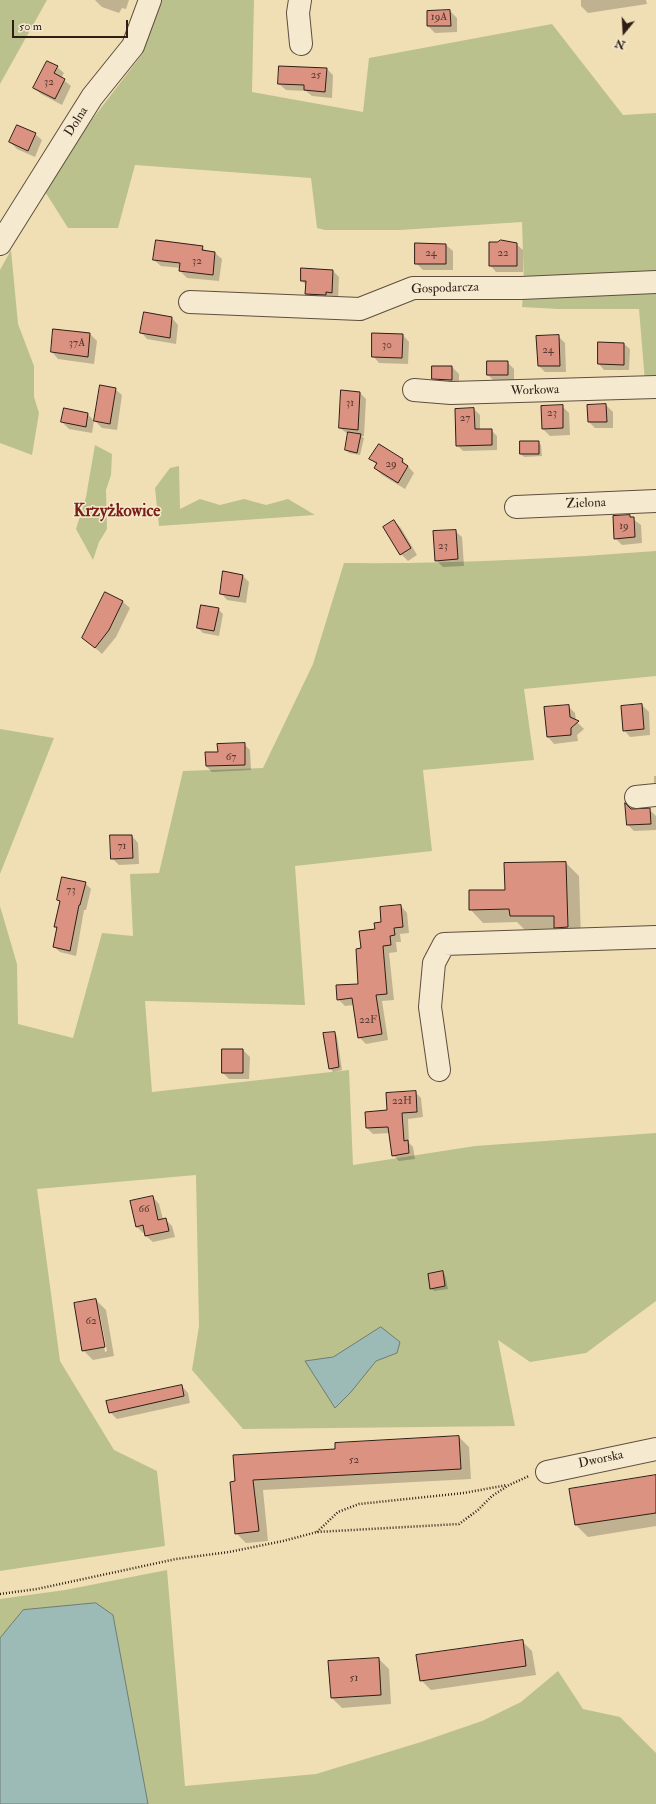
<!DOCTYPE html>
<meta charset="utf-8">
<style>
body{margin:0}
#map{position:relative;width:656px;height:1804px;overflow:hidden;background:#f0dfb5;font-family:"IM FELL Double Pica",serif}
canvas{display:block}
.north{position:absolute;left:604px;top:12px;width:40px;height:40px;-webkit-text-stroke:3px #f5eacf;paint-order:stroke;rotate:198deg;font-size:11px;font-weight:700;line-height:16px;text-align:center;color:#2f1d16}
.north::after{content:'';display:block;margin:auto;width:14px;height:18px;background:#2f1d16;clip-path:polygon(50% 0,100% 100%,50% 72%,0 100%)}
.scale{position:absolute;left:12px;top:20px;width:116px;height:18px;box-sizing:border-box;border:2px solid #2f1d16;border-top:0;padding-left:5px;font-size:12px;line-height:14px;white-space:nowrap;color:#2f1d16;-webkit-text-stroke:3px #f5eacf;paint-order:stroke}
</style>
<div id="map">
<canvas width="656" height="1804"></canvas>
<div class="north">N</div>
<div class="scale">50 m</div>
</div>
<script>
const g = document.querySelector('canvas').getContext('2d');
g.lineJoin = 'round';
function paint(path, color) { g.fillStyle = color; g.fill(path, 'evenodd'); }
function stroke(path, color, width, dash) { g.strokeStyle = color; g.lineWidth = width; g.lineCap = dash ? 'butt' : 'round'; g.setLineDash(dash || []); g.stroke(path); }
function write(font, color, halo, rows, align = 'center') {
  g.font = font + ' "IM FELL Double Pica",serif'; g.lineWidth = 3; g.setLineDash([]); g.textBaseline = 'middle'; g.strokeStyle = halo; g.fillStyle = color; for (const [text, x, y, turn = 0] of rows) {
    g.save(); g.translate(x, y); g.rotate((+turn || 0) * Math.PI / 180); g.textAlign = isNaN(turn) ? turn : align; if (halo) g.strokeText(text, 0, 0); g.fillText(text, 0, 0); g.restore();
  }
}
paint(new Path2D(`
 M0,0h47l-47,84z
 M157,0h97l-2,92 111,20 6,-54 183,-34 71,91 33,-2v165l-132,6 -2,-62 -122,8h-75l-8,-2 -6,-50 -176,-13 -17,63h-50l-24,-38 34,-52 65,-85z
 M11,250l7,74 16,42v31l5,16 -7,42 -32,-12v-173z
 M656,289v92l-11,1 -6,-73h-81l-36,-2 1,-12z
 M95,445l17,9 -1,21 -5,15 1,39 -8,13 -6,18 -17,-31 10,-32z
 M179,466l1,43 20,-10 20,6 24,-6 22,6 22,-6 27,16 -156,11 -4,-38 15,-20z
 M656,551v125l-132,13 10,71 -111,10 9,81 -137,15 10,139 -160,-4 7,91 197,-22 4,95 122,-19 181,-13v168l-70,52 -56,9 -32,-22 17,86 -272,3 -51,-59 7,-44 -3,-151 -159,14 23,172 54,89 43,21 8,75 -165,25v-665l17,58 1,60 55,14 29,-105 31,3 -3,-62 29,-1 24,-102 80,-3 50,-104 31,-101c105,1 208,-4 312,-12z
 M0,729l54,9 -54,136z
 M167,1570l18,216 131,-12 105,-32 61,-21 39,-19 37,-31 25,38 37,8 36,36v51h-656v-205l65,-9z`), '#bbc18d');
const water = new Path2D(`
 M381,1327l19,15 -3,11 -21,8 -25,31 -16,16 -30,-47 28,-4z
 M96,1603l17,12 35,189h-148v-166l23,-28z`);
paint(water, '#9cbbb6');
stroke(water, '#707c76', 1);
paint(new Path2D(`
 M95,0h34l-3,9 -4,-1 -3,5 -17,-6z
 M581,0h65l1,4 -59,9 -7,-7z
 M450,11l7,7v14l-22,1 -7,-7z
 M57,67l7,6 -3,5 10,8 -9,19 -21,-11 -7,-6z
 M327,69l6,6 -1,23 -20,-2 -6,-5 -20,-1 -7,-6z
 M35,134l7,6 -7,17 -18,-8 -7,-7z
 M416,244l30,1 7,6v19h-30l-7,-7z
 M516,244l7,6v22h-27l-6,-7z
 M202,247l5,5 8,1 7,6 -3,22 -32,-3 -7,-7 1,-3 -20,-2 -7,-6z
 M333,271l6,6 -1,22 -25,1 -7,-6 1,-8 -5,-5z
 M172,318l6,7 -2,19 -29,-5 -6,-7z
 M54,330l36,4 7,7 -3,23 -36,-5 -6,-7z
 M403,335l6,7 -1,22 -29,-1 -6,-7z
 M558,336l7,7 1,29h-21l-6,-6z
 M599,343l25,1 6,5 -1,21h-25l-5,-6z
 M488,362h19l7,7v13h-19l-7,-7z
 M452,367l7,7v13l-19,-2 -7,-7z
 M115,389l7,6 -5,35 -15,-2 -7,-7z
 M360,393l6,6 -2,37h-3l3,2 -4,17 -11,-2 -3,-3 3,-15 -9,-7z
 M606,405l7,7v16h-18l-6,-6z
 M562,406l7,7 1,22 -20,1 -7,-7z
 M474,409l6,6v15h11l6,6v14l-34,1 -6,-6z
 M88,414l6,7 -2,12 -23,-4 -7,-7z
 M538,442l3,3 1,11 -18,1 -3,-3z
 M371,459l31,1 12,13 -9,16 -23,-14 -7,-7 2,-3z
 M629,516l12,9 1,18 -20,2 -7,-7z
 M394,521l7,7 16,27 -9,6 -7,-7 -17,-26z
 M455,531l7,6 2,29 -21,1 -7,-7z
 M243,576l6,6 -3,21 -19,-3 -6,-7z
 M105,593l18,9 7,6 -14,29 -14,17 -18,-16z
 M218,609l5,5 -4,22 -16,-3 -5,-5z
 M642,705l7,7 1,23 -20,2 -6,-7z
 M568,706l7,7 1,8 8,8 -7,6 1,6 -24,3 -6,-7 -3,-29z
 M244,744l6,6 1,20 -39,2 -6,-6 13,-13z
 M654,776h2v8l-2,-2z
 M649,809l7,7v14l-22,1 -6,-6 3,-15z
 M132,836l6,7 1,21 -20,1 -7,-7z
 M566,863l13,13 2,64 -13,1 -12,-12h-32l-7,-7 -34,1 -13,-14 36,-18z
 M85,883l6,6 -5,21h-2l-8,46 -16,-4 -6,-5 4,-18 -3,-2 6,-24 -3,-3z
 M401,906l6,7 2,20 -9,1 1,8h-5l1,10 -8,1 5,47 -12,1 6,39 -22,4 -7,-7 -5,-32 -9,1 -7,-7 21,-15 3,-35 14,-19z
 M334,1033l3,3 5,34 -9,2 -3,-4z
 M243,1050l7,7 -1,22h-20l-6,-6z
 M415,1092l6,6 2,19 -15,2 1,24 4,4 2,12 -16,2 -6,-6 -3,-22 -17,1 -6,-6z
 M153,1197l6,7 4,15h2l7,7 3,11 -22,5 -7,-6v-3h-3l-6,-6z
 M442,1272l3,3 3,14 -14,2 -3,-3z
 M96,1300l10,10 8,46 -21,4 -10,-10zM97,1310h2l8,41 -2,1z
 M182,1386l6,7 2,10 -73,16 -7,-7z
 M459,1437l10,10 2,32 -208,11 5,51 -22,2 -10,-10 -5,-50 105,-33z
 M656,1476v50l-68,11 -12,-12z
 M522,1641l10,10 4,24 -105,15 -10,-10z
 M379,1659l10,10 2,35 -49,4 -10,-10z`), '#0003');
const building = new Path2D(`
 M450,10l1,16h-24v-15z
 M47,61l11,5 -4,7 11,6 -10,20 -22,-11z
 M279,66l48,2 -2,24 -21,-2v-5l-26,-1z
 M17,125l19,8 -8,18 -19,-9z
 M156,240l47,6 -1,4 13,2 -2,23 -34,-4 1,-8 -27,-3z
 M501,240l16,3v23h-28v-24h8z
 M415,243l31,1v20h-31z
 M301,268l32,2 -1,23 -6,-1v3l-21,-1 1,-13h-5z
 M144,312l28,5 -2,21 -30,-5z
 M53,329l37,4 -2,24 -37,-5z
 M372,333l31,1 -1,24 -30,-1z
 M559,335l1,31h-22l-2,-30z
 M598,342l26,1v22l-26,-1z
 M487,361h21v14h-21z
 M432,366h20v14l-20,-1z
 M100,385l16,3 -6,36 -16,-3z
 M341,390l19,2 -2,38 -19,-2z
 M606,404l1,18h-19l-1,-17z
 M563,405v23l-21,1 -1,-23z
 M64,408l24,5 -2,14 -25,-5z
 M474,408l1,21h17v16l-36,1 -1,-37z
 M348,432l13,2 -4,19 -12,-3z
 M520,441h19v13h-19z
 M379,444l24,15 -1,3 6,4 -10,17 -24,-15 3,-5 -8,-4z
 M630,515v2h4l1,20 -21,2 -1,-23z
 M394,520l17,28 -11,7 -17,-28z
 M456,530l2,29 -23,2 -2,-30z
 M223,571l20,4 -4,22 -19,-3z
 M105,592l18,9 -14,29 -14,18 -13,-10z
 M201,605l18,3 -5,23 -17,-3z
 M642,704l2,25 -21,2 -2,-25z
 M569,705l1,12 9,4 -8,7v7l-24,2 -3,-30z
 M245,743v22l-39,1 -1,-14h13l-1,-8z
 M625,803l6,6 19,-1 1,16 -24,1z
 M110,835h22l1,23 -22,1z
 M566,862l2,65 -14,1v-12h-44l-1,-7 -40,1v-20h36l-1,-27z
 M62,877l24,5 -6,23h-1l-9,46 -17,-4 4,-20h-3l6,-26 -3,-1z
 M401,905l2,22 -9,1 1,7 -5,1 1,9 -8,1 4,48 -11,1 6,39 -24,4 -6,-40 -15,2 -1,-15 22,-1 -2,-35 5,-1 -2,-17 16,-2 -1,-6 7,-1 -1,-15z
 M335,1032l4,35 -10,2 -6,-36z
 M222,1049h21v24h-21z
 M416,1091l1,21 -15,1 2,28 4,-1 1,13 -17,3 -4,-29 -22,1 -1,-16 22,-2 -1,-17z
 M153,1196l5,24 8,-2 3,13 -24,5 -2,-11 -7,2 -6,-26z
 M443,1271l2,15 -15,3 -2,-15z
 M96,1299l9,48 -23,4 -8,-48z
 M182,1385l2,11 -75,17 -3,-12z
 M459,1436l2,33 -208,11 6,51 -24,3 -5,-52 5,-1 -2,-26 102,-6v-6z
 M656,1475v38l-81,12 -6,-36z
 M523,1640l3,26 -106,15 -4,-26z
 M379,1658l2,37 -50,3 -3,-37z`);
paint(building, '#db9281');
stroke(building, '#2f1d16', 1);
const minor = new Path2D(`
 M300,0l-2,13 3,31
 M0,244l92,-147 41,-51 17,-46
 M190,302l170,7 53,-21h108l135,-6
 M414,390l37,3 205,-6
 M516,507l140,-6
 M636,797l20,-2
 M439,1070l-9,-63 4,-44 10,-19 212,-7
 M547,1472l109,-23`);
stroke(minor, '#5f4e3e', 24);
stroke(new Path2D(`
 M317,1532l21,-20 21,-8 105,-11 43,-8
 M0,1594l37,-5 139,-30 53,-7 54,-11 34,-9 142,-8 19,-14 14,-14 17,-11 20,-9`), '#2f1d16', 2.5, [1, 2]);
stroke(minor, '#f5eacf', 22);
write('11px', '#5a3a31', null, [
 ["19A",439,18],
 ["25",316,76],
 ["32",49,83],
 ["24",431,254],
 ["22",503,254],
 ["32",197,262],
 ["37A",77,344],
 ["30",387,346],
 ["24",548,351],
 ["31",350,404],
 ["23",552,414],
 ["27",465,419],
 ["29",391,465],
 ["19",624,527],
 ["23",443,547],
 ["67",231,758],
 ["71",122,847],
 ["73",71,891],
 ["22F",368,1021],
 ["22H",402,1102],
 ["66",144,1210],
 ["62",91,1322],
 ["52",354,1461],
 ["51",354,1679]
]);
write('13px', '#2f1d16', '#f5eacf', [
 ["Dolna",77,122,-58],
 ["Gospodarcza",445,289,-2],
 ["Workowa",535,391,-2],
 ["Zielona",586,504,-2],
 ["Dworska",601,1460,-12]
]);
write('bold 17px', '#7a1f14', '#f5eacf', [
 ["Krzyżkowice",117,512]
]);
</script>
